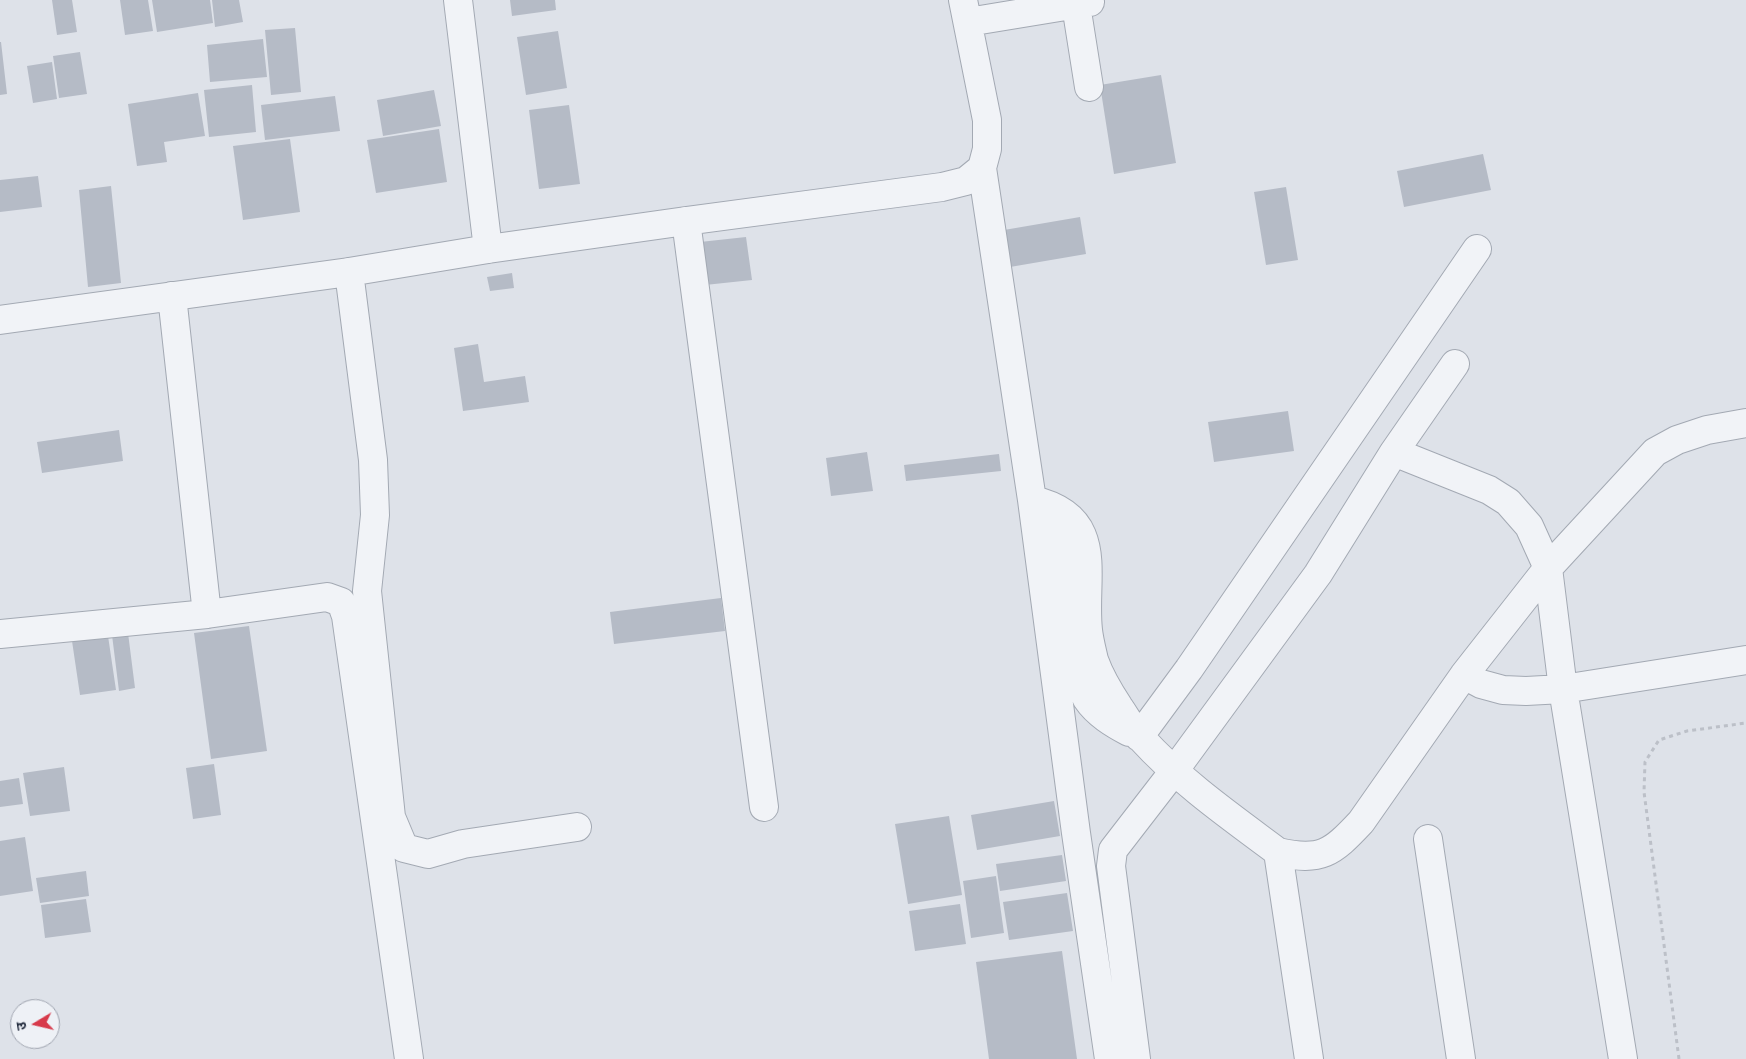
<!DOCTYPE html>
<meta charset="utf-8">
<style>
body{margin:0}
#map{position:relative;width:1746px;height:1059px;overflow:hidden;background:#dee2e9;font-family:Barlow,"Noto Sans Devanagari",sans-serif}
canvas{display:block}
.north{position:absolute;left:10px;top:999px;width:50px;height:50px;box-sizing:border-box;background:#eef1f6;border:1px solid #9ea3ae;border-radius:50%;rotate:261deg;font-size:14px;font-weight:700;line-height:20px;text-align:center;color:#262f41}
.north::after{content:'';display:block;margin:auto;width:18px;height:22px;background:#d73a4b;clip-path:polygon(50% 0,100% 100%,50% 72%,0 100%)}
</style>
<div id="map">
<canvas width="1746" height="1059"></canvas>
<div class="north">उ</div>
</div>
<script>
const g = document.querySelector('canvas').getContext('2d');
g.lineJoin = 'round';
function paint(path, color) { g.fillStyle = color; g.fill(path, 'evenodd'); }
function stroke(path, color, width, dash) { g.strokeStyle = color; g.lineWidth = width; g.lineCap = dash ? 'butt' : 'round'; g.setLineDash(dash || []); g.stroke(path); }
paint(new Path2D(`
 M52,0h20l5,32 -20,3z
 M120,0h28l5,31 -28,4z
 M152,0h58l3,23 -56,9z
 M212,0h27l4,22 -28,5z
 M510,0h45l1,10 -44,6z
 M295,28l6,64 -30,3 -6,-65z
 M558,31l9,57 -41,7 -9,-58z
 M263,39l4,38 -57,5 -3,-37z
 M0,42h1l6,52 -7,1z
 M80,52l7,42 -28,4 -6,-42z
 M52,62l5,37 -24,4 -6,-37z
 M1161,75l15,88 -62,11 -14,-89z
 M252,85l4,47 -47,5 -5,-47z
 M434,90l7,36 -58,10 -6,-36z
 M198,93l7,43 -41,6 3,20 -30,4 -9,-62z
 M335,96l5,35 -75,9 -4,-35z
 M569,105l11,79 -41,5 -10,-79z
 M439,129l8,53 -71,11 -9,-53z
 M290,139l10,73 -57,8 -10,-74z
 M1483,154l8,36 -87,17 -7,-36z
 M38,176l4,31 -42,5v-32z
 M111,186l10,97 -33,4 -9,-97z
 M1286,187l12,73 -32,5 -12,-73z
 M1080,217l6,37 -76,13 -6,-37z
 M746,237l6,43 -47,5 -5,-43z
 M512,273l2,15 -24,3 -3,-14z
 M478,344l6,38 41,-6 4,26 -66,9 -9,-63z
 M1288,411l6,40 -80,11 -6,-40z
 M119,430l4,31 -81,12 -5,-31z
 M867,452l6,39 -42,5 -5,-38z
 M999,454l2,17 -95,10 -2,-16z
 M721,598l4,33 -111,13 -4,-32z
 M249,626l18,125 -56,8 -17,-126z
 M128,633l7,55 -16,3 -7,-56z
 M108,636l8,54 -36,5 -8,-54z
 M214,764l7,51 -28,4 -7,-51z
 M64,767l6,44 -40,5 -7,-43z
 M19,778l4,26 -23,3v-26z
 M1054,801l6,35 -83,14 -6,-35z
 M949,816l13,79 -54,9 -13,-80z
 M25,837l8,54 -33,5v-55z
 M1062,855l4,26 -66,10 -4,-27z
 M86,871l3,25 -49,7 -4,-25z
 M996,876l8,57 -33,5 -8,-57z
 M1067,893l6,38 -64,9 -6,-38z
 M86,899l5,33 -46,6 -4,-33z
 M960,904l6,40 -51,7 -6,-40z
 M1062,951l15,108h-88l-13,-97z`), '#b5bbc6');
const minor = new Path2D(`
 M458,0l30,249
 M1076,5l13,82
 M968,22l122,-20
 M982,168l50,332 44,333 33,226
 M686,221l78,586
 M349,272l24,188 2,55 -8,76 24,226 13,31 24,6 35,-10 114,-17
 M172,296l35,318
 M0,320l349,-48 139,-23 198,-28 256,-34 24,-6 16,-13 5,-19v-29l-24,-120
 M1394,452l95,38 19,12 21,24 19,42 15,121 60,370
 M1032,500c76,17 50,76 56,130 1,10 4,21 6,30 6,17 15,32 25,47 7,10 13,22 22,31 40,44 90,79 137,114 43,10 54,1 83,-30l103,-147 84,-107 107,-116 22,-12 30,-10 39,-7
 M1063,514c-5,52 0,118 17,167 2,6 4,13 7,18 10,15 27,25 42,33
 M0,634l207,-20 120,-17 14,5 5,14 63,443
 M1464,675l17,9 22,6 23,1 37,-2 183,-29
 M1139,737l50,-68 288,-420
 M1428,839l33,220
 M1278,852l31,207
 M1136,1059l-25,-193 2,-16 61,-79 144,-197 76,-122 61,-88`);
stroke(minor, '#a3a9b3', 30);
stroke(new Path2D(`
 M1679,1059l-35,-267 1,-30 14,-22 28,-9 59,-8`), '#bcc0c8', 3, [4, 4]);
stroke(minor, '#f1f3f7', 28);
</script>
